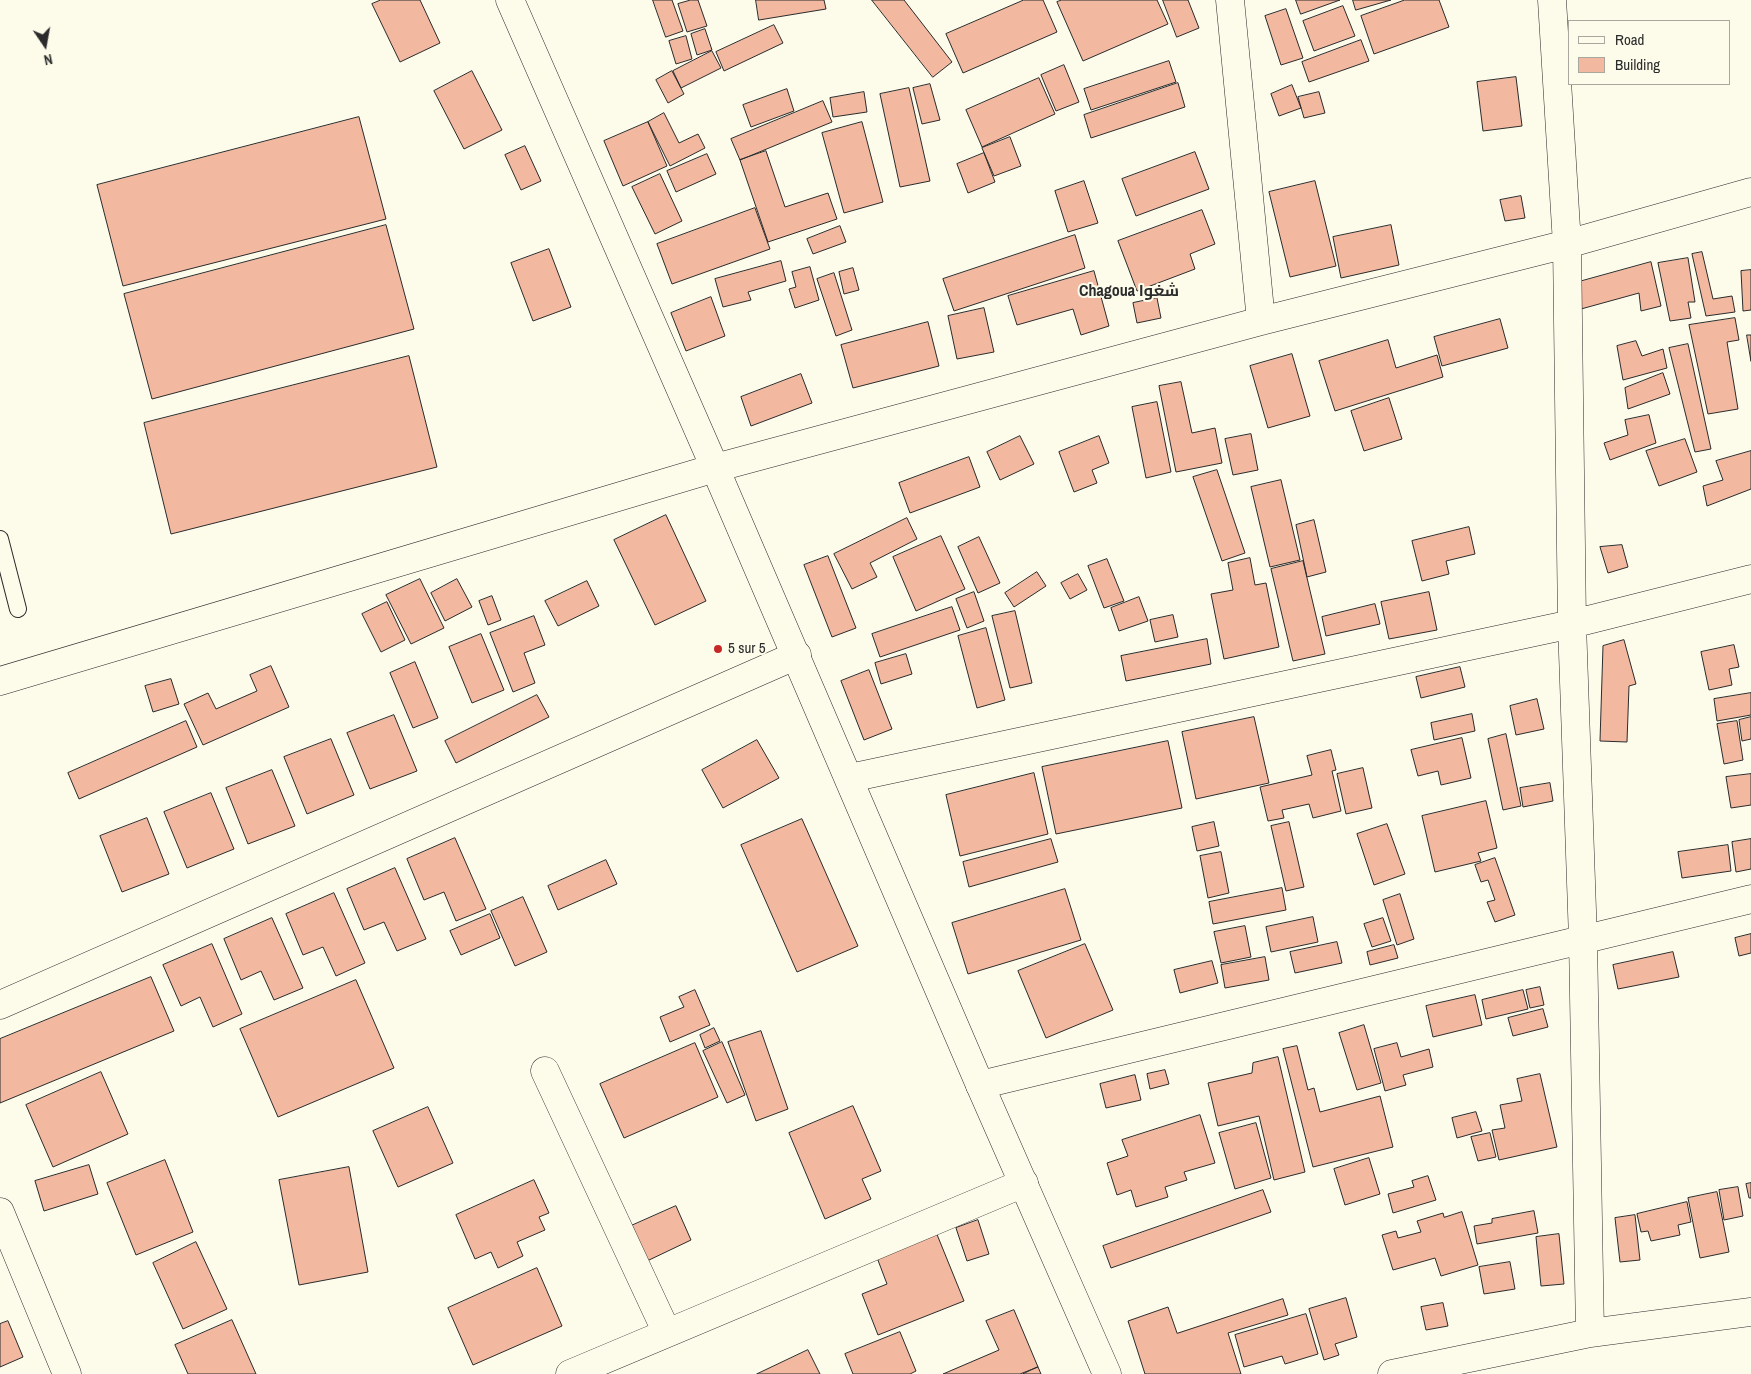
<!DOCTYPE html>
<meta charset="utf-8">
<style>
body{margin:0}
#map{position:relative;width:1751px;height:1374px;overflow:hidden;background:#fdfbea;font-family:"Archivo Narrow",sans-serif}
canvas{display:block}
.legend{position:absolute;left:1568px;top:20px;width:162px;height:65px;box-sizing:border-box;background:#fdfbea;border:1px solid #a9a89e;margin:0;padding:6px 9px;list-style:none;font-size:15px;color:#2b2b2b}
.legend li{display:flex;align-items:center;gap:10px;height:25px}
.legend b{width:25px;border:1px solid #a9a89e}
.north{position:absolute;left:20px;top:20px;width:50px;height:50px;-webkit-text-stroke:4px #fdfbea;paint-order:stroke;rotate:168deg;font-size:14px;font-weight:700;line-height:20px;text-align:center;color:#2b2b2b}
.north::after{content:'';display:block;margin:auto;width:18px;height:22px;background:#2b2b2b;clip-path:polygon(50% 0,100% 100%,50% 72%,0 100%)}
</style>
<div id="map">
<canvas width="1751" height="1374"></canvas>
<ul class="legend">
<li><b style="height:6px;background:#fdfbea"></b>Road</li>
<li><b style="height:14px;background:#f2b8a0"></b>Building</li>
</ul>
<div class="north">N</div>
</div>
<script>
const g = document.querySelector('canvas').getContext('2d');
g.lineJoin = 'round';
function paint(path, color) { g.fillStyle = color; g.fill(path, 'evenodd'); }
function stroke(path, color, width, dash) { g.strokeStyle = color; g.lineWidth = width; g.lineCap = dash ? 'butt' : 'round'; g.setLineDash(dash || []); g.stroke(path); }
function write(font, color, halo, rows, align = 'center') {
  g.font = font + ' "Archivo Narrow",Cairo,sans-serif'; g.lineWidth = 4; g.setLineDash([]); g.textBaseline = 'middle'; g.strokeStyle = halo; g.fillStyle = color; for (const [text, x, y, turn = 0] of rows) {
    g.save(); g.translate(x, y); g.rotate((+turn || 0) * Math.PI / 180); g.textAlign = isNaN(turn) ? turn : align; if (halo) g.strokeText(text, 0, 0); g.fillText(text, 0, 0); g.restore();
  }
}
const building = new Path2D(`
 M381,0h39l20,43 -40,19 -28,-58z
 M653,0h19l11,31 -17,6z
 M691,0h7l9,26 -20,6 -9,-28z
 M756,0h68l2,9 -67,11z
 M872,0h32l48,62 -19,15z
 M1024,0h19l14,32 -94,41 -17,-39z
 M1062,0h95l11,24 -85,37 -26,-59z
 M1163,0h25l11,28 -22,9z
 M1296,0h44l-39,14z
 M1353,0h38l-35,10z
 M1405,0h34l10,27 -75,27 -13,-38z
 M1343,6l12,30 -41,15 -11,-30z
 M1286,9l17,49 -22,7 -16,-49z
 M774,25l9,18 -59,28 -8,-19z
 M705,29l7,21 -15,5 -6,-21z
 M686,36l6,23 -16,5 -7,-23z
 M1361,40l8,21 -60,21 -7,-20z
 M712,51l9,17 -40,20 -8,-17z
 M1169,61l7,21 -85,28 -7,-21z
 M1064,65l15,37 -23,9 -15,-36z
 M472,71l30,59 -38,19 -30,-58z
 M672,71l12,23 -16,9 -12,-23z
 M1516,77l6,49 -39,5 -6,-49z
 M1039,78l16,36 -73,33 -16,-37z
 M1178,83l7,24 -94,31 -7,-23z
 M930,84l10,36 -18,4 -9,-36z
 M1292,85l9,23 -22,8 -8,-22z
 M909,88l21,93 -30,6 -20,-93z
 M787,89l7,22 -43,16 -8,-22z
 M864,92l3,20 -34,5 -3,-19z
 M1319,92l6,21 -21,5 -6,-21z
 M823,101l9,21 -92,38 -9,-21z
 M664,113l15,30 19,-9 7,14 -35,18 -22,-44z
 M359,117l27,102 -263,67 -26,-101z
 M648,122l19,44 -44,20 -19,-45z
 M862,122l21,80 -39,11 -22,-80z
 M1010,137l11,29 -27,10 -12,-28z
 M525,146l16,35 -20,9 -16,-35z
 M766,151l19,56 43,-14 9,26 -69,23 -28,-82z
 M1195,152l14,37 -73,27 -14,-37z
 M984,153l11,29 -27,11 -11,-29z
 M707,154l9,20 -40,18 -9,-21z
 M660,174l22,47 -27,13 -23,-47z
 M1084,181l14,42 -30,9 -13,-41z
 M1315,181l21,85 -46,11 -21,-85z
 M1521,196l4,22 -20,3 -5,-21z
 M755,208l15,41 -98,35 -15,-40z
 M1202,210l13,34 -25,10 5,15 -58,22 -19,-50z
 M386,225l28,104 -262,70 -28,-105z
 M1391,225l8,40 -58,13 -8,-41z
 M840,226l6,16 -33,12 -6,-15z
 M1075,235l10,33 -131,43 -11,-32z
 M549,249l22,58 -38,14 -22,-58z
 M1702,252l11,47 19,-3 3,16 -29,4 -14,-62z
 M1688,258l7,44h-7l3,16 -21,3 -12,-58z
 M781,261l5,20 -38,11 3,8 -28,7 -8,-28z
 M1651,262l10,44 -20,5 -2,-18 -58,16 -6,-26z
 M810,267l9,33 -24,8 -6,-19 7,-2 -4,-15z
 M853,268l6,22 -15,4 -5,-22z
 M1751,270v40l-8,1 -2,-40z
 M1094,271l15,55 -28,9 -8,-26 -56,16 -9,-29z
 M834,273l18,57 -16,6 -19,-57z
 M711,297l14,39 -39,15 -15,-38z
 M1157,298l4,20 -24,5 -4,-20z
 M984,308l10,44 -37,7 -9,-43z
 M1735,318l4,22 -12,2 11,67 -30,5 -19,-89z
 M1500,319l8,29 -66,18 -8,-29z
 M928,322l11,44 -86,22 -12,-43z
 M1747,335h4v26z
 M1388,340l8,28 41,-13 6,22 -108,34 -16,-50z
 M1636,341l6,15 21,-7 4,19 -44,12 -6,-34z
 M1688,344l23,105 -16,3 -26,-104z
 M1292,354l18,62 -42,12 -18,-62z
 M409,356l28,111 -266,67 -27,-111z
 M1663,373l7,21 -42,15 -3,-21z
 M801,374l11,29 -61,23 -10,-29z
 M1181,382l11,51 23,-5 7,35 -46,9 -17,-86z
 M1389,398l13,41 -38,12 -13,-40z
 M1157,402l14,70 -25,6 -14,-71z
 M1649,415l7,28 -46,17 -6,-17 24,-8 -3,-15z
 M1251,434l7,36 -25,5 -8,-36z
 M1020,436l14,28 -34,16 -13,-28z
 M1099,436l10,27 -17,7 5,13 -23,9 -15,-40z
 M1685,439l12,33 -38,14 -13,-35z
 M1751,451v38l-44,17 -4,-20 20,-6 -7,-19z
 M969,457l11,30 -70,26 -11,-30z
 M1217,470l28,83 -23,8 -29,-84z
 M1281,480l19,80 -30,7 -19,-80z
 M666,515l40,86 -51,24 -41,-85z
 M907,518l10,21 -47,24 7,14 -25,12 -18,-35z
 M1314,520l12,52 -19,5 -11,-52z
 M1469,527l6,27 -29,7 3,13 -27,7 -10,-40z
 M941,536l24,53 -49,22 -23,-54z
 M979,537l21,46 -22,10 -20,-46z
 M1622,545l6,22 -20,6 -8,-26z
 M828,556l28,72 -24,9 -28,-72z
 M1250,558l5,27 11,-2 13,64 -55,12 -13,-65 22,-4 -5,-27z
 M1107,559l17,42 -20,7 -16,-42z
 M1303,561l22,93 -32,7 -22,-92z
 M1037,572l9,14 -32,21 -9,-14z
 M1078,574l9,16 -17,9 -9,-16z
 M420,579l24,49 -33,16 -25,-49z
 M457,579l15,28 -27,14 -14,-28z
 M587,581l12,25 -41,20 -13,-25z
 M974,592l10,29 -17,7 -11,-29z
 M1429,592l8,38 -48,9 -8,-37z
 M492,596l9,24 -13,5 -9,-24z
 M1139,597l9,24 -29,10 -8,-23z
 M387,602l18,38 -24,12 -19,-38z
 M1375,604l5,20 -54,12 -4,-19z
 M952,607l8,23 -80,27 -8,-23z
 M1015,611l17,72 -22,5 -18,-72z
 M1173,615l5,22 -23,5 -5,-22z
 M534,616l11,29 -21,8 11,30 -22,9 -23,-59z
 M986,628l19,72 -28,8 -19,-72z
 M481,634l23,56 -32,13 -23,-56z
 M1207,639l4,25 -85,17 -5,-25z
 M1624,640l12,44 -7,2 -2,56 -27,-1 3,-95z
 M1734,645l5,22 -10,2 3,16 -23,5 -8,-38z
 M906,654l6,20 -31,10 -6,-21z
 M415,662l23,56 -25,10 -23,-55z
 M271,666l18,41 -86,38 -19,-41 24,-11 8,16 41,-18 -7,-16z
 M1460,667l5,20 -44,11 -5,-21z
 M869,670l23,59 -28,11 -23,-59z
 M171,679l8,25 -26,8 -8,-26z
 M1751,693v22l-34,6 -3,-22z
 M537,695l12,22 -93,46 -11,-22z
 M1537,699l7,30 -28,6 -6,-29z
 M1472,714l3,17 -41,9 -3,-17z
 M394,715l23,56 -47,18 -23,-56z
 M1254,717l15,66 -73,16 -14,-67z
 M1751,717v22l-9,2 -3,-21z
 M186,721l11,26 -118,52 -11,-26z
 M1737,721l6,39 -19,4 -7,-40z
 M1506,734l15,72 -18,4 -15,-71z
 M1462,738l9,40 -30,7 -3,-14 -20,5 -7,-26z
 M331,739l23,56 -47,19 -23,-57z
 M757,740l22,38 -56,30 -21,-38z
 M1168,741l14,67 -126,26 -14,-67z
 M1331,750l5,20 -4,1 9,40 -28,7 -4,-14 -27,6 2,8 -16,3 -8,-34 52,-12 -5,-19z
 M1363,768l9,40 -26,6 -9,-40z
 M272,770l23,56 -47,18 -22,-56z
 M1034,773l14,61 -88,22 -14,-61z
 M1751,774v31l-20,3 -5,-31z
 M1550,783l3,18 -30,6 -3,-19z
 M211,793l23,56 -47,19 -23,-56z
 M1486,801l11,47 -19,5 3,8 -46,11 -13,-56z
 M147,818l22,56 -47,18 -22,-56z
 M802,819l56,127 -61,26 -56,-127z
 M1214,822l5,24 -22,5 -5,-24z
 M1289,822l15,65 -18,4 -15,-65z
 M1387,824l18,50 -31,11 -17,-51z
 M455,838l31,71 -30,12 -12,-29 -20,8 -17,-41z
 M1051,839l7,23 -89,25 -6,-25z
 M1751,839v30l-15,3 -4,-30z
 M1728,845l3,26 -49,7 -4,-26z
 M1221,852l8,41 -21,5 -8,-42z
 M1495,858l20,57 -20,7 -8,-20 8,-2 -7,-20 -7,2 -6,-17z
 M606,860l11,24 -59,26 -10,-24z
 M395,868l31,71 -29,12 -13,-29 -20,8 -17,-41z
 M1282,888l4,22 -73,14 -4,-22z
 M1065,889l16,51 -113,34 -16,-51z
 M334,893l31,70 -29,13 -13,-29 -20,8 -17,-41z
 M1400,894l14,45 -17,6 -14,-45z
 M523,897l24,55 -32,14 -24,-55z
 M490,914l10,24 -39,17 -11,-24z
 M1313,917l5,25 -47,10 -5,-25z
 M272,918l31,70 -29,12 -13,-29 -20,9 -17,-41z
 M1383,918l8,23 -19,6 -8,-23z
 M1245,926l6,31 -30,6 -7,-31z
 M1751,934v19l-12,3 -4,-18z
 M1337,942l5,21 -47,10 -5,-21z
 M212,944l30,70 -29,13 -13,-30 -19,9 -18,-41z
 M1085,944l28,66 -67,28 -28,-67z
 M1394,945l4,13 -28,7 -3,-13z
 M1673,952l6,25 -61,12 -5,-24z
 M1265,957l4,23 -44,8 -4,-23z
 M1212,961l6,22 -38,10 -6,-23z
 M151,977l23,54 -174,72v-64z
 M356,980l38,88 -116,49 -38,-88z
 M1540,987l4,18 -14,3 -4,-18z
 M695,990l15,35 -40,17 -10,-25 24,-10 -5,-10z
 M1523,990l5,19 -42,10 -4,-19z
 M1475,995l7,30 -49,12 -7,-31z
 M1543,1009l5,18 -35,9 -5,-18z
 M1364,1025l17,58 -24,7 -18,-57z
 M714,1028l6,13 -15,7 -5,-13z
 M761,1031l27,78 -32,12 -28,-79z
 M722,1042l23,53 -18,8 -24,-52z
 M695,1043l23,54 -94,41 -24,-54z
 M1397,1043l4,14 28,-8 4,18 -30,8 3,10 -21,6 -11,-42z
 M1297,1046l11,44 6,-2 6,24 60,-16 13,51 -80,20 -30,-118z
 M1278,1057l27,115 -31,8 -15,-64 -41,10 -10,-43 44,-10 1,-10z
 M1165,1070l4,14 -19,5 -3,-15z
 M101,1072l27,62 -75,33 -27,-62z
 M1540,1074l17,73 -58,13 -7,-30 13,-2 -5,-23 22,-4 -5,-22z
 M1135,1075l6,25 -35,8 -6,-24z
 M853,1106l28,65 -19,8 9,20 -46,20 -36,-86z
 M428,1107l25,56 -55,24 -25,-56z
 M1476,1112l6,19 -25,7 -5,-20z
 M1200,1115l15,48 -31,9 3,8 -22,7 3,10 -32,10 -5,-17 -14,5 -10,-32 21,-7 -6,-16z
 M1256,1123l15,55 -36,11 -16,-56z
 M1490,1133l6,24 -18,4 -7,-24z
 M1369,1158l11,36 -35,11 -11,-36z
 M165,1160l28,72 -57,23 -29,-72z
 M89,1165l9,29 -54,17 -9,-30z
 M349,1167l19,105 -69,13 -20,-105z
 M1428,1176l8,24 -43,13 -5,-19 26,-7 -2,-6z
 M534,1180l15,33 -10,4 6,13 -28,12 6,14 -25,12 -7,-16 -16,7 -19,-44z
 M1751,1183v15h-2l-3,-14z
 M1738,1187l5,29 -19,4 -5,-30z
 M1263,1190l8,22 -160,56 -8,-22z
 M1717,1192l12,60 -29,6 -12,-60z
 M1687,1202l4,20 -13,3 2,10 -29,6 -3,-10 -7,1 -4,-18z
 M676,1206l15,34 -44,21 -16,-35z
 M1534,1211l4,22 -61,11 -3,-18 18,-3v-4z
 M1462,1212l16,53 -37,11 -6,-18 -42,12 -11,-35 14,-4 2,7 23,-6 -4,-11 26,-8 1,4z
 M1635,1215l5,45 -20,2 -5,-44z
 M978,1220l11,34 -22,7 -11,-33z
 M936,1232l28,69 -86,34 -16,-41 25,-10 -11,-29z
 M1559,1234l5,50 -23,2 -5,-49z
 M196,1242l31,67 -44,20 -30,-66z
 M1510,1262l5,27 -31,5 -5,-27z
 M537,1268l25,58 -89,39 -25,-57z
 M1346,1298l11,39 -22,7 4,11 -15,5 -15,-51z
 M1283,1299l5,16 -60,18 13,41h-96l-17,-53 40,-14 9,26z
 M1443,1303l5,23 -22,4 -5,-23z
 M1014,1310l24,57 -18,7h-77l56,-24 -13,-29z
 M1306,1314l12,40 -33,10 -3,-8 -38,11 -9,-32z
 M232,1320l24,54h-68l-13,-29z
 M8,1321l15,36 -23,10v-43z
 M900,1332l16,39 -6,3h-57l-8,-20z
 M808,1350l12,24h-63z
 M1038,1367l3,7h-18z`);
paint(building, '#f2b8a0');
stroke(building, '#2b2b2b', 1);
const lane = new Path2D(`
 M0,539l18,70`);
const street = new Path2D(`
 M1230,0l31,321
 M1552,0l15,244 5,380 11,315 7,394
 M0,681l715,-213 546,-147 306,-77 184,-52
 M850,778l722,-154 179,-45
 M0,1005l797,-350
 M545,1071l122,262
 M980,1085l771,-186
 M0,1212l67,162
 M570,1374l454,-191
 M1392,1374l198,-41 161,-21`);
const secondary = new Path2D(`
 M510,0l205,468 265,617 127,289`);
stroke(lane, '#2b2b2b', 18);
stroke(street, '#2b2b2b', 29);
stroke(secondary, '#2b2b2b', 29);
stroke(lane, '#fdfbea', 16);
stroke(street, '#fdfbea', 28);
stroke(secondary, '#fdfbea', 28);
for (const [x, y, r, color] of [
 [718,649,5,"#c62828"]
]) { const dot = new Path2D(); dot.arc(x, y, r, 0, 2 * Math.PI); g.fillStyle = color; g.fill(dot); stroke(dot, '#fdfbea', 2); }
write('15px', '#2b2b2b', '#fdfbea', [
 ["5 sur 5",728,649]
], 'left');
write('bold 16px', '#2b2b2b', '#fdfbea', [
 ["Chagoua شغوا",1129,292]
]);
</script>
